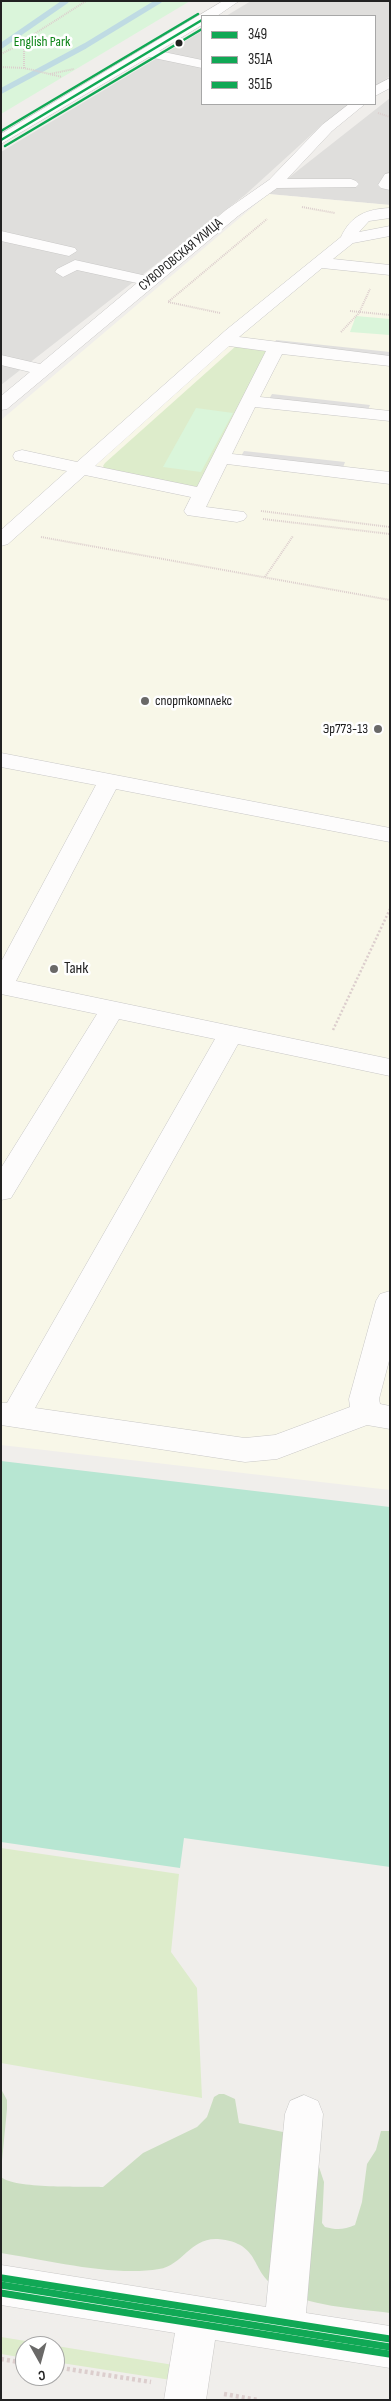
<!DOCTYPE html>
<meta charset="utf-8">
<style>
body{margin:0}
#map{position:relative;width:391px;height:2401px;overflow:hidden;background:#f0eeeb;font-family:"Sofia Sans Condensed",sans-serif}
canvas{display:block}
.frame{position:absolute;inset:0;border:2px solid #222;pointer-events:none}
.legend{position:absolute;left:201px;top:15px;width:175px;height:90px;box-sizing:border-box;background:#fff;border:1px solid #a7a7a7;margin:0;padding:6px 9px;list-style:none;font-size:15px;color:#222}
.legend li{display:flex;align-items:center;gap:10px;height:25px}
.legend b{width:25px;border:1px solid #a7a7a7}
.north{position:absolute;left:15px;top:2336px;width:50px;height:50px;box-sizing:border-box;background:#fff;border:1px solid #a7a7a7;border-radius:50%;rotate:173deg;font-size:14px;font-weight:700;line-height:20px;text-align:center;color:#222}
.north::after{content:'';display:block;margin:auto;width:18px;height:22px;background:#6a6968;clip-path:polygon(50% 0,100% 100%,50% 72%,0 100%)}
</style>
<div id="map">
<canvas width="391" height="2401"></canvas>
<div class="frame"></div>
<ul class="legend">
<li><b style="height:6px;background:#10a855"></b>349</li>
<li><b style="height:6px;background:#10a855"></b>351А</li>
<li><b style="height:6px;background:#10a855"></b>351Б</li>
</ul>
<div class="north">С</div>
</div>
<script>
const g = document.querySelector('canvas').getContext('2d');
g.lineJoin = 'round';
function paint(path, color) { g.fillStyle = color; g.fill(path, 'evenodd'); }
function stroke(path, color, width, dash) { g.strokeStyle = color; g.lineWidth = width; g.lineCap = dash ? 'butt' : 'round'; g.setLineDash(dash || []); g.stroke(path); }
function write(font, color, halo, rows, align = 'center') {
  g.font = font + ' "Sofia Sans Condensed",sans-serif'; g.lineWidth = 5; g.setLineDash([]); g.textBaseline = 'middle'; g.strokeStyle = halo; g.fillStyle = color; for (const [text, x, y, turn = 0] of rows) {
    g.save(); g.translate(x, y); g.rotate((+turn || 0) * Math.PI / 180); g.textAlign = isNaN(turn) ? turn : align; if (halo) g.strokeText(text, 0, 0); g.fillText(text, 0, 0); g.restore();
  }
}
paint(new Path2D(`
 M251,1h139v75l-15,11v-71h-149z
 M202,31v73h150l-30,21 -77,70 -244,190v-233z
 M390,98v107l-122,-11 117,-92z`), '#dfdedc');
paint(new Path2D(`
 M268,194l122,11v1285l-389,-45v-1025z`), '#f8f7e8');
paint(new Path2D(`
 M236,346l31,4 -68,136 -6,1 -88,-18 -2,-3 2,-3z
 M1,1848l178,26 -8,78 26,36 5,110 -201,-35z
 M1,2337l185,30 -2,15 -129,-20v-16h-30v12l-24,-4z`), '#ddeccb');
paint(new Path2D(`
 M1,2089l6,11v9l-6,62z
 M219,2094h5l11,5 4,24 44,9 23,15 10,11 8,24 -2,41 3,4c11,3 19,3 30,-2l7,-23 5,-38 9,-14 5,-19h9v182c-37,-5 -81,-6 -114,-26 -26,-15 -14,-44 -58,-48 -27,-2 -35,26 -59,30 -45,8 -112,-9 -158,-16v-76c13,12 82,9 102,10l40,-34 54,-26 10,-10 7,-20z`), '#cbdec1');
paint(new Path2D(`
 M1,1h189l-189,113z
 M356,316l34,3v16l-40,-3z
 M196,408l37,5 -32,59 -38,-5z`), '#daf5da');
paint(new Path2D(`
 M1,1461l389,46v360l-206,-29 -4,30 -179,-26z`), '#b7e6d2');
paint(new Path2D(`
 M276,340l114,12v6l-117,-11z
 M272,394l98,11 -3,7 -99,-11z
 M244,451l101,11 -3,8 -102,-12z`), '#e0dfde');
stroke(new Path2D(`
 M1,46l65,-45
 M1,91l84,-45 74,-45`), '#bfdbe3', 5.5);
const minor = new Path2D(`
 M223,1h16l-22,15h-15v9l-43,26 43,9v8l-53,-11 -148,87v-10z
 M390,78v10l-15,8v-10z
 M349,104h16l-33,27 -45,48h64l5,2 3,3 -3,3 -79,1 -39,28 -231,193 -6,1v-14l29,-24 -29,-7v-10l39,9 97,-81 -60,-13 -14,7 -8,-5 2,-3 18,-9 72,16 79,-66 43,-30 53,-55z
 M390,173v17l-9,-2 -3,-3 7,-11z
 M390,208v10l-21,3 -10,11 31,-6v10l-37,7 -20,16 57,6v10l-68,-7 -83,69 151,19v10l-108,-12 -22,43 130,14v10l-135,-14 -23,47 158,18v12l-163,-20 -21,43 38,5 3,4 -3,4 -7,2 -50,-7 -3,-4 7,-14 -106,-22 -77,69 -7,2v-16l66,-59 -52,-11 -2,-4 2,-4 7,-2 55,12 149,-132 115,-93c10,-22 26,-28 49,-29zM229,346l37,5 -69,136 -102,-21z
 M1,231l74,17 2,3 -8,5 -68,-15z
 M1,753l389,75v14l-274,-53 -100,192 374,78v17l-152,-32 -203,364 210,30 30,-3 75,-28 -1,-8 27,-98 4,-7 10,-3v66l-11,42 1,5 10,2v23l-23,-4 -90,34 -32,3 -244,-37v-22h6l208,-364 -96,-20 -108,179 -10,2v-32l96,-154 -96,-20v-32l95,-177 -95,-18z
 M304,2095l14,6 5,13 -17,199 84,13v42l-175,-28 -9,60h-42l11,-67 -174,-28v-40l265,42 19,-193 5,-13z`);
stroke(minor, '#c9c8c7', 1);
stroke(new Path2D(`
 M1,54l24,-12
 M1,67l23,1 38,9
 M24,68v-20l4,-10 58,-37
 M50,74l24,-5
 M378,113l12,4
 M302,207l33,6
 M350,311l40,4
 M220,313l-52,-11 99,-83
 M341,332l18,-19 11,-24
 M261,511l129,16
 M263,519l127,15
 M41,537l349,63
 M265,577l28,-41`), '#dccecd', 2, [1, 1]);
stroke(new Path2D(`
 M333,1030l57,-121`), '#dccecd', 2.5, [2, 2]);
stroke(new Path2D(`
 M1,2359l24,4
 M55,2367l96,15
 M224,2394l34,6`), '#dccecd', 4.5, [3, 3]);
paint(minor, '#fdfcfc');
stroke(new Path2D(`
 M1,140l201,-120`), '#10a855', 2.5);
stroke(new Path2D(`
 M1,2285l389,62`), '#10a855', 7);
stroke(new Path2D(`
 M5,146l197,-117`), '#10a855', 2.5);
stroke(new Path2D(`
 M1,2293l388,61`), '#10a855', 7);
stroke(new Path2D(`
 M1,131l197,-117`), '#10a855', 2.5);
stroke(new Path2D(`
 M2,2278l388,61`), '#10a855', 7);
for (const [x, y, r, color] of [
 [179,43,4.5,"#222"],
 [145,701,5,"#6a6968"],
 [378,729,5,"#6a6968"],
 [54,969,5,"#6a6968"]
]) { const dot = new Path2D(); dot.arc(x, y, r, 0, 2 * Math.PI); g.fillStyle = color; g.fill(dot); stroke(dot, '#fff', 2); }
write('14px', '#0c8416', '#fff', [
 ["English Park",42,42]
]);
write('14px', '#222', '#fff', [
 ["СУВОРОВСКАЯ УЛИЦА",181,255,-40]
]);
write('14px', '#222', '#fff', [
 ["спорткомплекс",155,701],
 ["Эр773-13",368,729,"right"]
], 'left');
write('16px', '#222', '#fff', [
 ["Танк",64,969]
], 'left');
</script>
